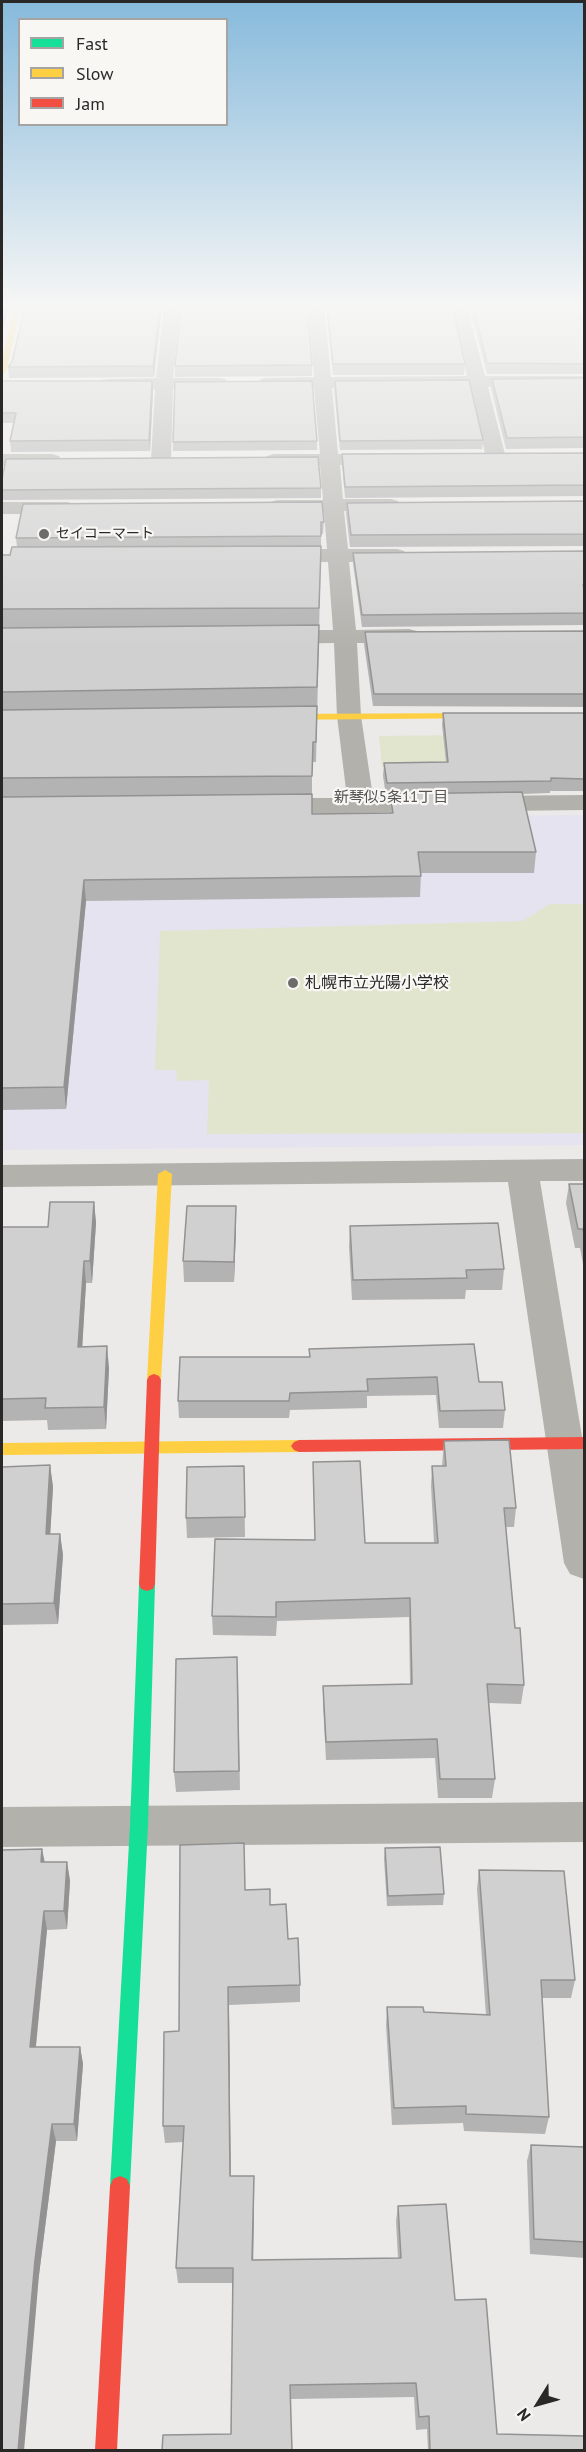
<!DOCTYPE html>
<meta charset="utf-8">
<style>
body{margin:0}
#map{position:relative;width:586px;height:2452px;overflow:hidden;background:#ebeae8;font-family:"PT Sans",sans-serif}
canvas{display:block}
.frame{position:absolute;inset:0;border:3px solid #292827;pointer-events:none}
.legend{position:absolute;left:18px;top:18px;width:210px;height:108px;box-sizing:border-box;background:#f9f7f4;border:2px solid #a6a4a2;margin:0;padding:8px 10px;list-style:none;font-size:18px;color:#292827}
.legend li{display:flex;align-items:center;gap:12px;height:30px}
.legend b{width:30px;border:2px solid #a6a4a2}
.north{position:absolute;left:508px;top:2374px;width:60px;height:60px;-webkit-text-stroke:4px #f9f7f4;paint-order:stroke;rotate:233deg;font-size:16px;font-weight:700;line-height:24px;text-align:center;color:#292827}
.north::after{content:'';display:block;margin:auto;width:21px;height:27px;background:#292827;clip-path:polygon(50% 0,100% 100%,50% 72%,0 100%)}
</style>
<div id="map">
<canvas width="586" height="2452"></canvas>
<div class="frame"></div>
<ul class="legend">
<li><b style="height:8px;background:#16e098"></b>Fast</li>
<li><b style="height:8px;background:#ffcf43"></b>Slow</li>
<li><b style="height:8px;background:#f24e42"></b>Jam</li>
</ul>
<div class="north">N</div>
</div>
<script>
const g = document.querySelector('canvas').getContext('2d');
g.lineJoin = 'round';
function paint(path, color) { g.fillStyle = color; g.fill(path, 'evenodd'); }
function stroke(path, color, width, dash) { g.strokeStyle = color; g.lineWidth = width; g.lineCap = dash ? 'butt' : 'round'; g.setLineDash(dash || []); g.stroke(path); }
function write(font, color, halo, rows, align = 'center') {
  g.font = font + ' "PT Sans","Noto Sans JP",sans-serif'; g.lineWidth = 4.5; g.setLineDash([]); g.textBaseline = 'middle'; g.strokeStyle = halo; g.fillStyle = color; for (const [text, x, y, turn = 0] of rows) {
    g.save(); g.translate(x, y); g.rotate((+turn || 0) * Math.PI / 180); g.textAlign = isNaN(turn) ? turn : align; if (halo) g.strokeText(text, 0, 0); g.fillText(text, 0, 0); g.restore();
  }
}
paint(new Path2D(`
 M584,815v330l-582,5v-330z`), '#e5e3ef');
paint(new Path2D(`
 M463,735l5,32h-86l-3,-31z
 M550,904h34v229l-377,1 2,-54 -32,1 -1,-11h-21l5,-139 363,-10z`), '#e1e5ce');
paint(new Path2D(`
 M164,306h16l-7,72h46l6,1 3,4 -3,4 -6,1 -46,1 -2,71 -3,4h-14l-3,-4 4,-71h-47l-6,-1 -3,-4 3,-4 6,-1 48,-1z
 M308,306h16l7,71 136,-1 -16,-70h16l18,70h99v10l-96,1 18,71 -3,4h-14l-3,-4 -16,-71 -138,1 6,66 50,-1 7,2 3,4 -3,4 -7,2h-48l3,34h48l7,2 3,4 -3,4 -7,2h-47l4,38h49l7,2 3,4 -3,4 -7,2 -48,1 7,68 53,-1 8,2 3,5 -3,5 -8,2h-52l4,73 12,81 211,-2v15l-316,4 -9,-3 -4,-5 4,-5 9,-3h79l-10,-82 -3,-73 -60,1 -8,-2 -3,-5 3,-5 8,-2h59l-5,-68h-51l-7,-2 -3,-4 3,-4 7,-2 50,-1 -3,-37h-47l-7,-2 -3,-4 3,-4 7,-2h46l-3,-35 -46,1 -7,-2 -3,-4 3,-4 7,-2h46l-6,-66h-47l-6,-1 -3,-4 3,-4 6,-1 47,-1z
 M2,454h50l7,2 3,4 -3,4 -7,2h-50z
 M2,502h65l7,2 3,4 -3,4 -7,2h-65z
 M584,1159v22h-44l44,268v130l-14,-5 -6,-11 -56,-381 -506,5v-22z
 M584,1802v40l-582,5v-40z`), '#b2b1ac');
paint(new Path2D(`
 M147,1577l6,2 2,5 -7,241 -18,361 -3,7 -7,3 -7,-3 -3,-7 20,-361 9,-241 2,-5z`), '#16e098');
paint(new Path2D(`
 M15,306h6l-15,66 -4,2v-14z
 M489,713l5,3 -2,2 -219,2 -5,-3 5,-3z
 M165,1170l7,4 -11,206 -2,4h-10l-2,-4 11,-206z
 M299,1440l5,2 3,4 -3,4 -5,2 -297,3v-12z`), '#ffcf43');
paint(new Path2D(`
 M154,1374l5,2 2,4 -6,204 -2,5 -6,2 -6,-2 -2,-5 8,-204 2,-4z
 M584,1437v12l-285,3 -5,-2 -3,-4 3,-4 5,-2z
 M120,2176l7,3 3,7 -13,264h-22l15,-264 3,-7z`), '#f24e42');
paint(new Path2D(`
 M25,306h137l-8,71 -145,1 -1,-11 4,-5z
 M326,306h126l13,58 -1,11h-131z
 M469,306h108l8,20v48h-98z
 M312,365v11l-137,1v-11z
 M585,378v70l-79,1 -15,-60 1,-10z
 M2,381h150l1,10 -3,60 -139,1 -1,-11 4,-18h-12z
 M335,381l148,59 -1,9 -142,1 -6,-60z
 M317,441v9l-144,1v-9z
 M585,453v43l-240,2 -3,-33v-11z
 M2,479l319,9v10l-319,2z
 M585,501v45l-235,1 -4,-33 1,-11z
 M324,522l-1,12h-2v14l-5,214h-4v52l77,-1 1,-17h-4l-3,-20 1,-13 62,-1 -4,-37 1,-12h142v78h-35v2l-28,1 14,58 -2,21h-113l-1,24 -334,4 -20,208 -64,1v-555h8l7,-8 -1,-9z
 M585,551v74l-223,2 -9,-63v-11z
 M585,631v76l-212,-1 -9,-62 1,-12z
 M569,1184h16v91l-5,-27h-5l-9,-45z
 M94,1202l2,21 -4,60h-6l-4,64 27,21 -3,61 -58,1 -1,-10 -45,1v-194h46z
 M236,1206v21l-2,55h-50l-1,-21z
 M350,1226l154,43 -2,21h-36l-1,9 -113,1 -3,-54z
 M309,1349l170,33 26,28 -2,18h-64l-3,-33 -69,1v12l-77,2 -1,8h-110l-1,-17 131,-44z
 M444,1441l72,67 -2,19h-8l9,101 9,57 -3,19 -32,-1 6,76 -3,19h-54l-3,-40 -109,2 -3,-55v-19l87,-2 -1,-67 -132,4 -1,15 -63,-1 -1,-19 103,-76 -2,-78 52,81h69l-3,-57 1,-20h10z
 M50,1465l3,22 -3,47h10l3,21 -5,69 -56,1v-158z
 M244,1466l1,71 -58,1 -1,-20z
 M238,1677l2,113 -64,2 -2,-20z
 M385,1848l59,46 -1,11 -56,1 -3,-47z
 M45,1862h22l3,19 -3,48 -20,1 -11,117h44l3,17 -6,77h-21l-17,134 -37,176z
 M479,1870l96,110 -4,18h-29l7,119 -4,17 -81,-3 -1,-8 -71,2 -6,-100 1,-18 37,5 62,3 -9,-126z
 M270,1905l18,34 12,46v17l-71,3 1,171 24,16 -1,68 145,-2 -2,-37 2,-15 57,94 42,134 88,17h-157l-1,-22 -11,1 -2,-33 -123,2 -60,35 2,-151h-55l-2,-15 7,-126 -18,1 -2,-17 16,-95z
 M531,2145l54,2v111l-55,-4 -3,-93z`), '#b4b3b3');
paint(new Path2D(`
 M5,306h4l-7,27v-14z
 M160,306h2l-8,71 -1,-11z
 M152,381l1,10 -3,60 -1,-11z
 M84,880l2,21 -20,208 -2,-22z
 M94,1202l2,21 -4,60 -2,-22z
 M236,1206v21l-2,55v-20z
 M84,1261l2,22 -5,86 -3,-22z
 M107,1346l2,22 -3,61 -2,-22z
 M50,1465l3,22 -4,69 -3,-22z
 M60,1534l3,21 -5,69 -4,-21z
 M42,1849l4,19 -5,-6z
 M67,1862l3,19 -3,48 -3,-18z
 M44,1911l3,19 -13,134 -4,-17z
 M228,1987l1,18 2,187 -1,-16z
 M80,2047l3,17 -6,77 -3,-17z
 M52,2124l4,17 -17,134 -15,176h-6l17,-191z
 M254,2176v16l-1,83 -1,-15z`), '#929292');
const building = new Path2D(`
 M2,306h3l-3,13z
 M25,306h135l-7,60 -145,1 4,-5z
 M181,306h126l5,59 -137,1z
 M327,306h125l13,58h-132z
 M473,306h104l8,20v38l-98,-1z
 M585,378v59l-78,1 -15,-59z
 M469,380l14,60 -143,1 -5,-60z
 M2,381h150l-3,59 -139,1 6,-28h-14z
 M312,381l5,60 -144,1 2,-60z
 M585,453v32l-240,2 -3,-33z
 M318,457l3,31 -319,2v-11l4,-20z
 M585,501v33l-234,1 -4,-32z
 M322,502l2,20h-3v14l-305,2 7,-34z
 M321,546l-2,62 -317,1v-54h8l2,-8z
 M585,551v34h-2l2,6v22l-223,2 -9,-62z
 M319,625l-2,62 -315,5v-64z
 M585,631v63h-211l-9,-62z
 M317,706l-1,36h-3l-1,34 -310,2v-68z
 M443,713h142v66l-34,-1v3l-164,2 -3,-20 64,-1z
 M522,792l14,60h-118l3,24 -337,4 -20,207 -62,1v-291l310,-3v20l81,-1 -3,-19z
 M569,1184h16v55l-2,-10h-5z
 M50,1202h44l-4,59h-6l-6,86 29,-1 -3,61 -59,1 1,-10 -44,1v-172h46z
 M187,1206h49l-2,56 -51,-1z
 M498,1223l6,46 -38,1 1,8 -114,2 -3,-54z
 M474,1344l5,38h23l3,28 -65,1 -3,-34 -70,2 1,12 -78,2 -1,8h-111l2,-44h130l-1,-8z
 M509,1440l7,68h-12l11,120h5l4,57 -37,-1 8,95h-55l-3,-40 -111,3 -3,-56 89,-2 -2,-86 -134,4v15l-64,-1 3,-77 100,1 -2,-78 47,-1 5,82h73l-6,-77h14l-2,-25z
 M50,1465l-4,69h14l-6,69 -52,1v-137z
 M244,1466l1,51 -59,1 1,-51z
 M237,1657l2,114 -65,1 2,-113z
 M244,1843l1,47 25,-1v16l16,-1 2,35 10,-1 2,47 -72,2 2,189h24l-2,84 149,-2 -3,-52 48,-2 9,96 31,-1 11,135 88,2v15h-155l-1,-35 -10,1 -3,-34 -126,2 2,66h-130l1,-16 68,-1 2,-166h-57l8,-142h-21l1,-94 15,-1 1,-186z
 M440,1847l4,47 -56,2 -3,-48z
 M42,1849l-1,13h26l-3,49h-20l-14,136h50l-6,77h-22l-17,136 -17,191h-16v-601z
 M479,1870l85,1 11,109h-34l8,137 -83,-3v-8l-72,2 -7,-101h36l1,5 66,3z
 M531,2145l54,2v95l-51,-3z`);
paint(building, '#d1d0d0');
stroke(building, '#929292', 1.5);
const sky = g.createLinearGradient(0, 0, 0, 650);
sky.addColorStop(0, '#87badc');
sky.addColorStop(0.47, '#f6f6f5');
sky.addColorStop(1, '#f6f6f500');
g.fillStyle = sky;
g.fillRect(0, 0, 586, 650);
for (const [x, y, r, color] of [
 [44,534,6,"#6d6c6b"],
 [293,983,6,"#6d6c6b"]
]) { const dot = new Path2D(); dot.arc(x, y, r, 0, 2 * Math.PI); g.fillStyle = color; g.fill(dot); stroke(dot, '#f9f7f4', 2); }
write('14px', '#292827', '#f9f7f4', [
 ["セイコーマート",56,534]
], 'left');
write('15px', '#575553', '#f9f7f4', [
 ["新琴似5条11丁目",391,798]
]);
write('16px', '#292827', '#f9f7f4', [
 ["札幌市立光陽小学校",305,983]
], 'left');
</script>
